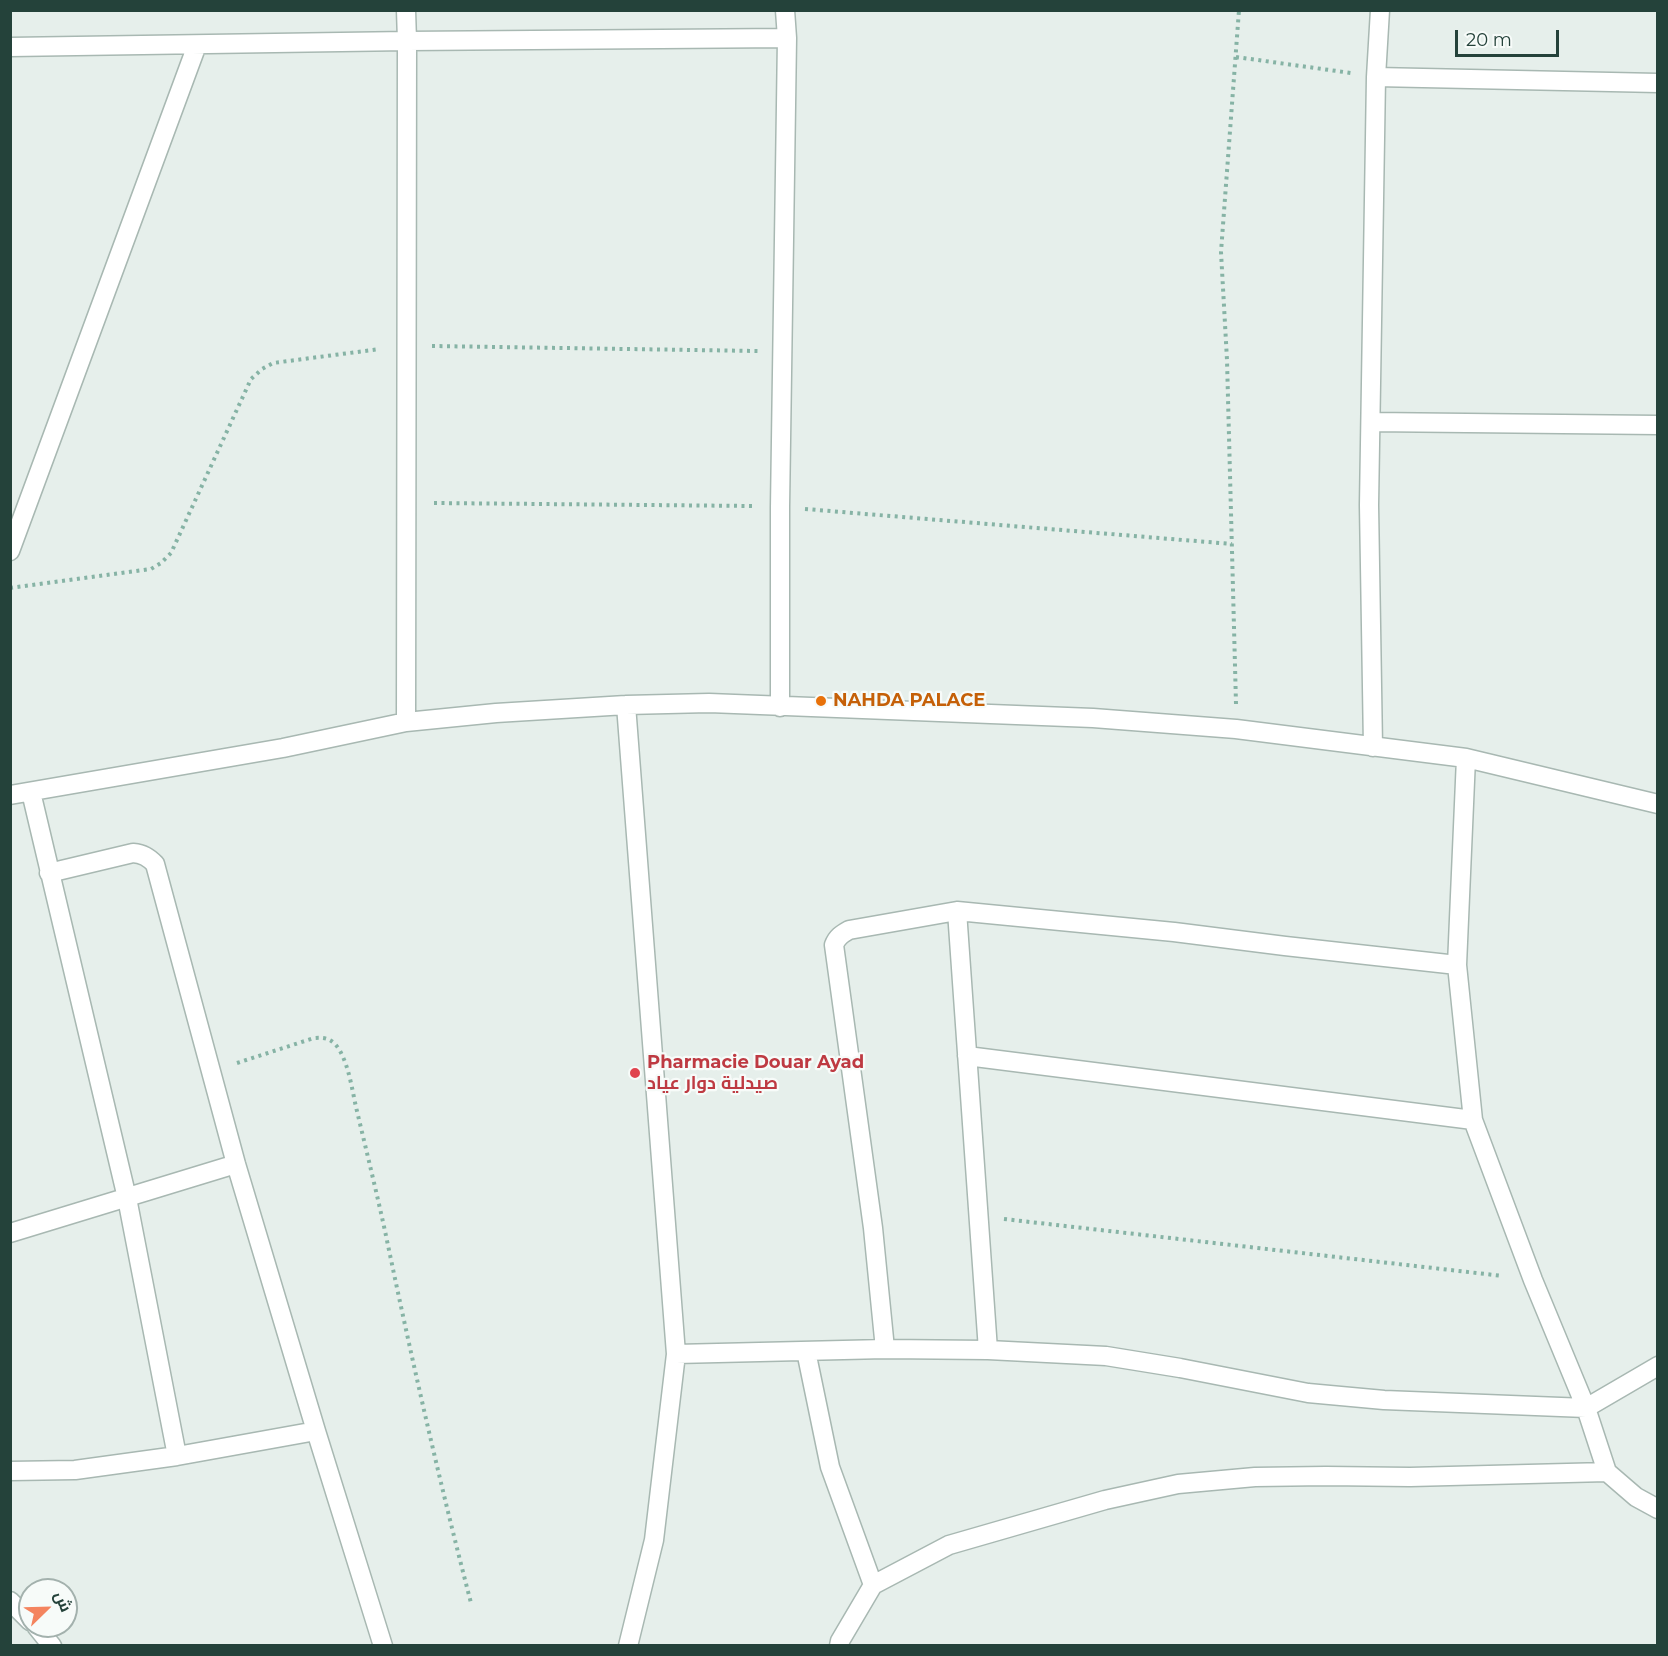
<!DOCTYPE html>
<meta charset="utf-8">
<style>
body{margin:0}
#map{position:relative;width:1668px;height:1656px;overflow:hidden;background:#e6efeb;font-family:Montserrat,Cairo,sans-serif}
canvas{display:block}
.frame{position:absolute;inset:0;border:12px solid #24423a;pointer-events:none}
.north{position:absolute;left:18px;top:1578px;width:60px;height:60px;box-sizing:border-box;background:#f7fbf9;border:2px solid #a3b1ad;border-radius:50%;rotate:67deg;font-size:16px;font-weight:700;line-height:24px;text-align:center;color:#24423a}
.north::after{content:'';display:block;margin:auto;width:21px;height:27px;background:#f4845f;clip-path:polygon(50% 0,100% 100%,50% 72%,0 100%)}
.scale{position:absolute;left:1455px;top:30px;width:104px;height:27px;box-sizing:border-box;border:3px solid #24423a;border-top:0;padding-left:8px;font-size:18px;line-height:21px;white-space:nowrap;color:#24423a;-webkit-text-stroke:4px #f7fbf9;paint-order:stroke}
</style>
<div id="map">
<canvas width="1668" height="1656"></canvas>
<div class="frame"></div>
<div class="north">ش</div>
<div class="scale">20 m</div>
</div>
<script>
const g = document.querySelector('canvas').getContext('2d');
g.lineJoin = 'round';
function stroke(path, color, width, dash) { g.strokeStyle = color; g.lineWidth = width; g.lineCap = dash ? 'butt' : 'round'; g.setLineDash(dash || []); g.stroke(path); }
function write(font, color, halo, rows, align = 'center') {
  g.font = font + ' Montserrat,Cairo,sans-serif'; g.lineWidth = 4.5; g.setLineDash([]); g.textBaseline = 'middle'; g.strokeStyle = halo; g.fillStyle = color; for (const [text, x, y, turn = 0] of rows) {
    g.save(); g.translate(x, y); g.rotate((+turn || 0) * Math.PI / 180); g.textAlign = isNaN(turn) ? turn : align; if (halo) g.strokeText(text, 0, 0); g.fillText(text, 0, 0); g.restore();
  }
}
const street = new Path2D(`
 M406,10l1,31 -1,681
 M10,47l397,-6 380,-3
 M1376,77l282,6
 M1371,422l287,3
 M10,551l187,-506
 M626,705l50,649
 M780,707v-200l7,-469 -2,-28
 M1373,747l-4,-242 7,-428 4,-67
 M1466,758l-9,207 16,155 60,160 53,128 21,64
 M31,792l96,406 50,258
 M10,795l273,-47 123,-26 90,-9 130,-8 83,-2 384,15 143,11 230,29 192,46
 M49,873l84,-20c10,1 15,4 22,11l81,300 80,267 67,215
 M957,911l31,439
 M967,1056l506,64
 M10,1233l226,-69
 M885,1349l-12,-121 -39,-283c3,-8 8,-11 15,-15l108,-19 217,21 111,14 172,19
 M806,1351l24,116 43,118
 M10,1471l65,-1 102,-14 139,-25
 M10,1601l20,20
 M36,1626l16,20
 M628,1646l26,-106 22,-186 209,-5 103,1 118,6 74,12 128,25 76,7 202,8 72,-42
 M839,1646l1,-5 33,-56 76,-40 156,-45 73,-16 77,-7 71,-1 84,1 197,-5 29,25 22,12`);
stroke(street, '#a8b8b2', 21);
stroke(new Path2D(`
 M1236,57l115,16
 M432,346l326,5
 M434,503l319,3
 M805,509l427,35
 M10,588l141,-19 10,-6 10,-10 80,-174 11,-10 11,-6 107,-14
 M1236,704l-9,-344 -6,-108 18,-242
 M237,1063l77,-25c12,-1 19,1 26,13 9,16 12,38 16,56 10,42 20,83 29,124 26,125 54,249 86,372
 M1004,1219l499,57`), '#86b3a5', 4, [3, 4.5]);
stroke(street, '#fff', 18);
for (const [x, y, r, color] of [
 [821,701,6,"#e8710a"],
 [635,1073,6,"#e0444e"]
]) { const dot = new Path2D(); dot.arc(x, y, r, 0, 2 * Math.PI); g.fillStyle = color; g.fill(dot); stroke(dot, '#f7fbf9', 2); }
write('bold 18px', '#c56008', '#f7fbf9', [
 ["NAHDA PALACE",833,701]
], 'left');
write('bold 18px', '#be3a42', '#f7fbf9', [
 ["Pharmacie Douar Ayad",647,1063],
 ["صيدلية دوار عياد",647,1084]
], 'left');
</script>
